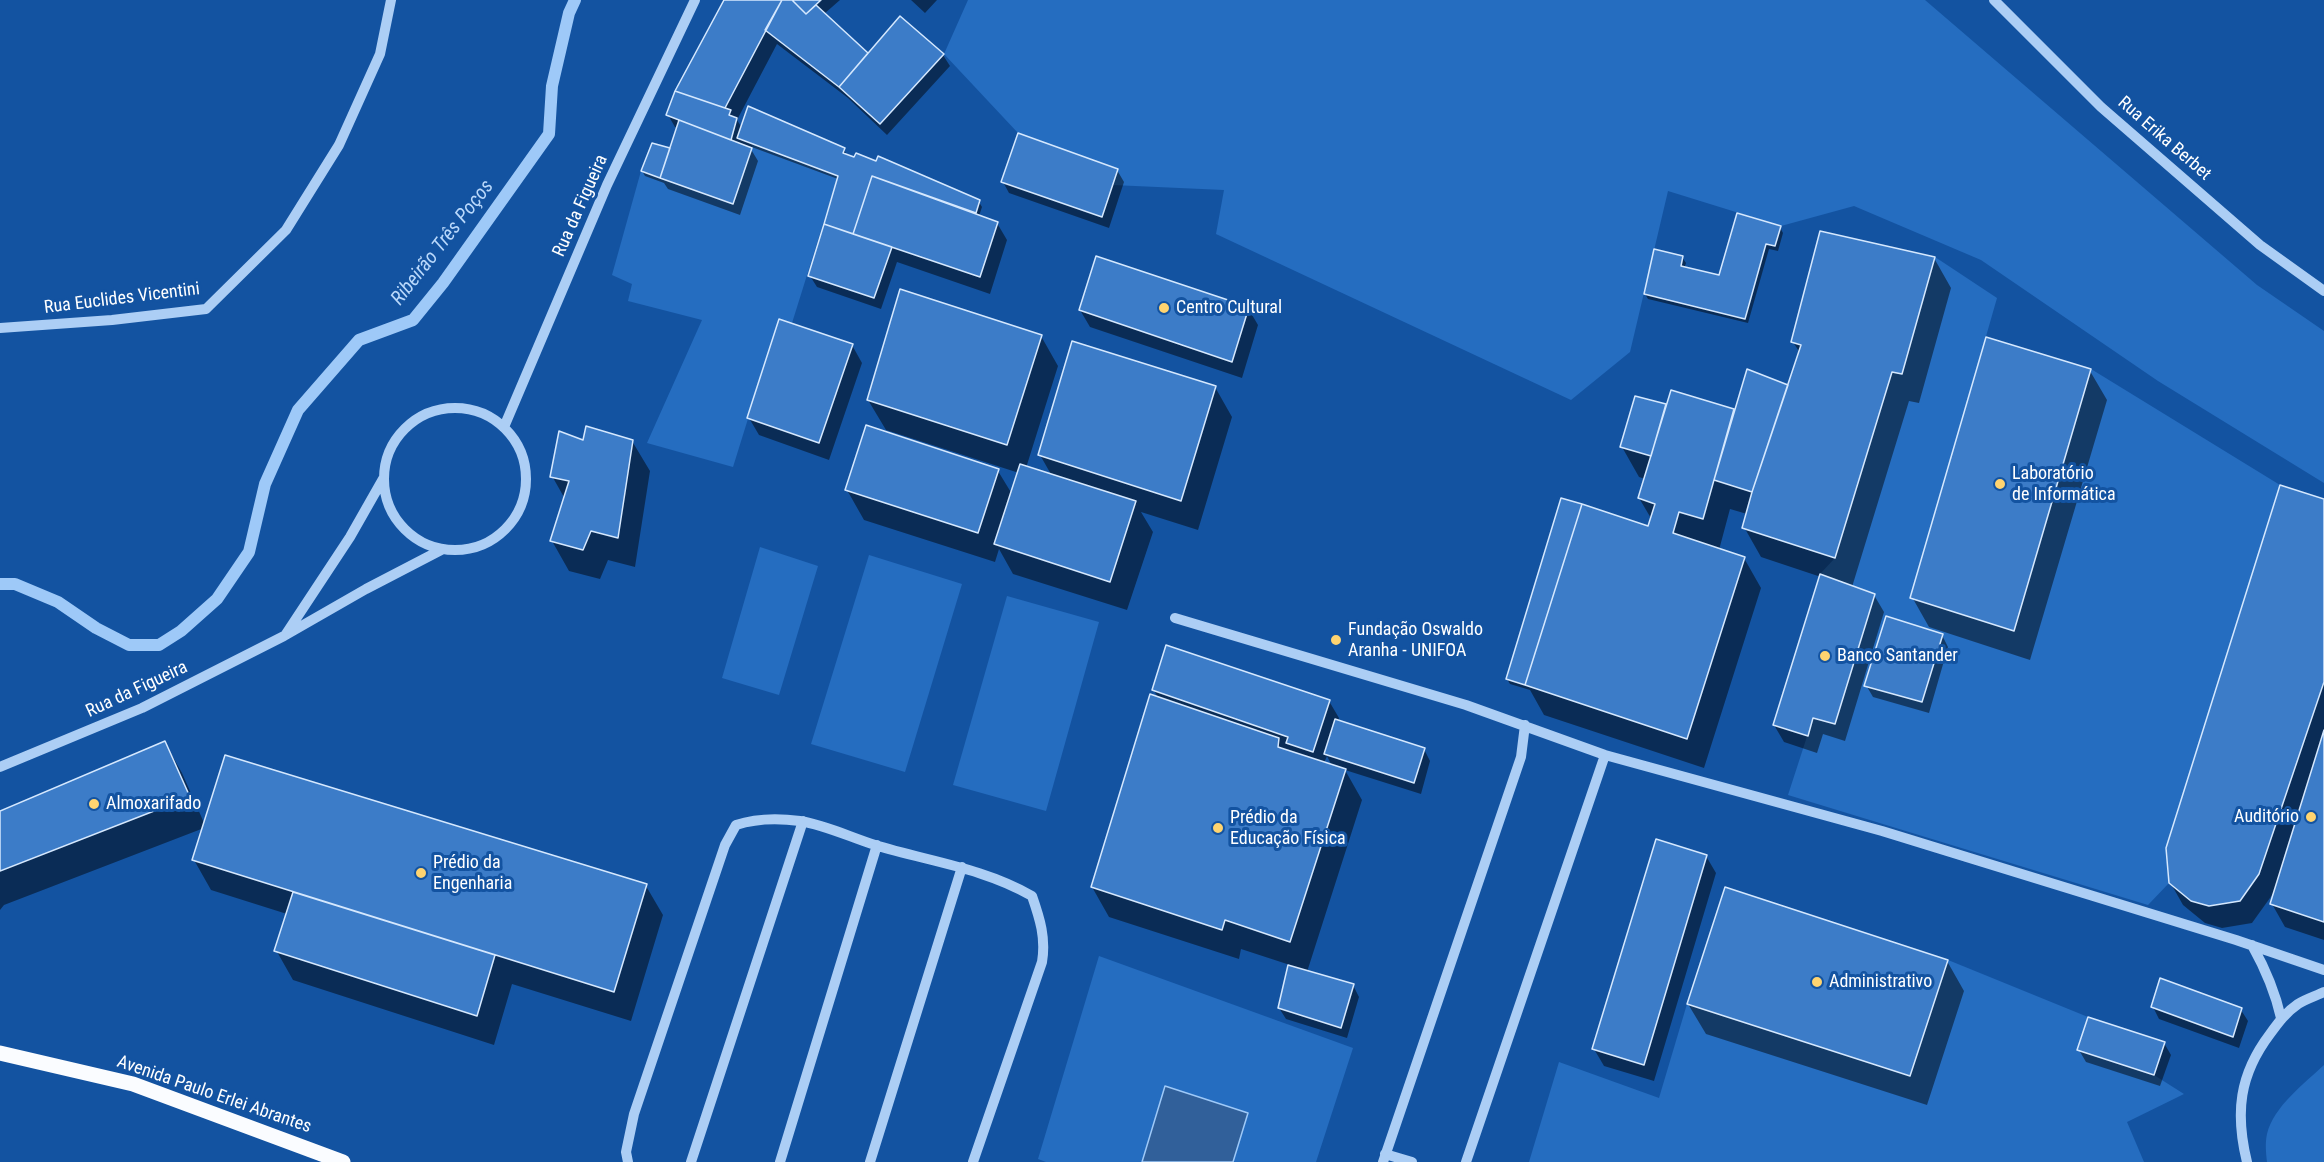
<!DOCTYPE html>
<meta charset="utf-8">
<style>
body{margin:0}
canvas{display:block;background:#1353a1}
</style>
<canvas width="2324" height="1162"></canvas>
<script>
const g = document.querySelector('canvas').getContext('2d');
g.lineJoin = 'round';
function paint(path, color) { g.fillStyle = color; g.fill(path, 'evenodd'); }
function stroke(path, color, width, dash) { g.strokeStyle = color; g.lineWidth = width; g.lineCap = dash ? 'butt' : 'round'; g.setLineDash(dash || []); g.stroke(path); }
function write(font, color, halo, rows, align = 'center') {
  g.font = font + ' "Roboto Condensed",sans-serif'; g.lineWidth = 6; g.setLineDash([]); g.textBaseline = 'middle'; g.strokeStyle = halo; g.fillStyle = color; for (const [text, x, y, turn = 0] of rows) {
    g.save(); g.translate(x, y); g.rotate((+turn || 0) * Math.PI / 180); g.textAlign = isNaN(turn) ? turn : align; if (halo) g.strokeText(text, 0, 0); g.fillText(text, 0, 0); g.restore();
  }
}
paint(new Path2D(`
 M968,0h957l332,285 67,46v152l-166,-102 -177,-121 -127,-54 -73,20 -113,-35 -38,161 -59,48 -355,-166 8,-44 -111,-5 5,-16 -100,-36 -74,-79z
 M753,143l85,33 -46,147 -13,-4 -46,148 -86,-24 55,-123 -74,-19 4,-17 -20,-9 29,-104 92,33z
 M1935,257l62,41 -86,300 103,33 77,-262 189,116 -114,363 3,35 -21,22 -360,-110 25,-77 22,6 40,-130 -55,-20 15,-16 57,-186 10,2z
 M760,547l58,19 -39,129 -57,-17z
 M869,555l93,29 -57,188 -94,-28z
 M1007,596l92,26 -53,189 -93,-26z
 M1099,956l254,92 -37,114h-270l-8,-3z
 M1948,960l140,57 -10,33 76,25 30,19 -57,28 17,40h-615l30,-100 100,36 28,-94 223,72z
 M2324,1065v97h-57c-1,-9 -2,-19 0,-28 7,-28 37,-50 57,-69z`), '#256dc0');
const water = new Path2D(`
 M1165,1086l83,27 -15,49h-91z`);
paint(water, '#31609a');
stroke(water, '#9ec9f8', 1.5);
paint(new Path2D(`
 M726,0h114l-16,14 44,41h75l7,11 -63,69 -39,-37 -71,-54 -40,76 5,8 102,22 3,5 132,47 3,5 -3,9 18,7 10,17 -17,54 -93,-32 -16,47 -64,-22 -7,-11 28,-97 -89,-33 9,15 -18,54 -72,-26 -4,-6 -19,-7 -3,-5 29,-21 7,-22 -3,-1 -7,-12z
 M911,0h26l-12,13z
 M1117,170l7,12 -15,46 -100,-35 -6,-11z
 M1780,227l3,6 -5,18 -9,-2 -21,74 -100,-24 -3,-5 37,-37 4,6 -2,6 36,8z
 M1934,258l17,30 -32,115 -10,-2 -57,186 22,8 10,17 -39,129 -22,-7 -6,19 -33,-11 -10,-17 47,-148 -60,-20 -17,-30 3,-13 -17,-5 -11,41 25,8 17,30 -57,180 -160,-53 -14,-25 -20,-6 -3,-5 142,-151 3,-8 -13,-22 6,-19 -6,-2 -17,-30 14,-49 31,8 5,-15 63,20 54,-24 11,-34 -7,-11z
 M1248,308l10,17 -16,53 -152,-51 -10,-17z
 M1041,336l17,30 -32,102 26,8 -12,-21 175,-68 17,30 -34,113 -57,-18 12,20 -26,78 -114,-36 -14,-25 -4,13 -131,-42 -17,-30 151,-19 14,23 7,-21 -133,-43 -18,-30z
 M852,345l10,18 -33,97 -70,-25 -10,-17z
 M2090,371l17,29 -77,260 -101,-33 -17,-30z
 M632,441l18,30 -15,96 -27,-7 -8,19 -31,-8 -17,-30 13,-42 -13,-23 32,-34z
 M2324,501v439l-39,-13 -13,-23 3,-13 -23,32 -30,5 -17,-5 -22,-18 -13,-23z
 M1942,635l6,12 -19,66 -56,-16 -7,-12z
 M1154,690l175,11 10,17 -1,4 86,27 6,12 -9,33 -76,-24 17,30 -55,172 46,13 6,12 -12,41 -61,-19 -7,-11 11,-43 -49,-16 -2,10 -130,-42 -17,-30 66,-189zM1327,756l5,10 -8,-3z
 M165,743l17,30 23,52 441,61 17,29 -32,106 -119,-37 -18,61 -201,-65 -17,-30 11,-36 -76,-24 -17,-30 10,-32 -200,77 -4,5v-98z
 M1706,856l10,17 -62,208 -50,-15 -10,-17z
 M1947,961l17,30 -37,114 -221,-71 -18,-30z
 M2153,1007l88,3 7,11 -9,27 -80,-29z
 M2164,1043l7,12 -11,31 -74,-24 -7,-12z`), '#0007');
stroke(new Path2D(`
 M0,584h15l43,18 38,26 33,17h30l22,-14 36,-32 32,-47 16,-68 33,-74 61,-70 54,-20 30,-37 106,-149 3,-48 17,-73 6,-13`), '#9ec9f8', 12);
const building = new Path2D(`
 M724,0h58l-57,108 -50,-17z
 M782,0h10l14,14 10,-9 52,48 -29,34 -74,-57z
 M792,0h29l-15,14z
 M900,16l44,38 -64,70 -41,-37z
 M675,91l56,19 -2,5 8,3 -6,22 -65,-25z
 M748,106l97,42 -2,5 11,4 2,-4 20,8 2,-5 102,44 -4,13 -104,-37 -19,58 -29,-10 14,-48 -101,-38z
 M679,120l73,28 -19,56 -73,-26z
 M1018,133l100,36 -16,48 -101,-35z
 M652,143l18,5 -10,30 -19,-7z
 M872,176l126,46 -18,55 -127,-43z
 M1737,213l44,13 -6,20 -9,-2 -21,75 -101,-25 10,-45 29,7 -2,10 38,9z
 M824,224l68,23 -18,51 -66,-22z
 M1820,231l115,26 -33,117 -10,-2 -57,186 -93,-30 10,-36 49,-147 -10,-3z
 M1096,256l153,51 -17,55 -153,-52z
 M900,289l142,46 -35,110 -140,-45z
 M779,319l74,25 -34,99 -72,-25z
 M1986,337l105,32 -77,262 -104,-33z
 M1072,341l144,45 -35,115 -143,-46z
 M1747,369l41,16 -36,107 -38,-12z
 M1671,390l63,19 -31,110 -24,-7 -6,21 72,24 -58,182 -162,-54 57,-181 66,22 7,-22 -17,-6z
 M1635,396l31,8 -15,52 -31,-9z
 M866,425l133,44 -21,64 -133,-43z
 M586,426l47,14 -15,98 -27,-7 -8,19 -33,-9 19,-60 -19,-4 9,-46 24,9z
 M1020,464l116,37 -26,81 -116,-38z
 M2280,485l44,14v183l-65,192 -19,27 -31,5 -18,-5 -22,-18 -3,-35z
 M1561,498l21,6 -57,181 -19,-6z
 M1820,574l55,20 -40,130 -22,-6 -5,18 -35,-11z
 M1886,616l57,18 -21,68 -58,-16z
 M1166,645l164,55 -17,52 -27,-9 2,-6 -136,-47z
 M1150,694l129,44 -1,9 68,22 -56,173 -65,-22 -3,10 -131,-43z
 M1335,719l90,29 -11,35 -90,-29z
 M2324,730v192l-54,-18z
 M165,741l25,56 -190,74v-60z
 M225,755l422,129 -33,108 -422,-132z
 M1656,839l51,16 -63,210 -52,-16z
 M1725,887l223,73 -38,116 -223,-72z
 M293,892l202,63 -18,61 -203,-65z
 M1288,965l66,19 -13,44 -63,-20z
 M2160,978l82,30 -9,29 -82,-30z
 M2088,1017l77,25 -11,33 -77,-25z`);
paint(building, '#3c7cc8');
stroke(building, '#d5e8fe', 1.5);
stroke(new Path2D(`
 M1994,0l107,107 159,138 64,46
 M0,328l112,-8 94,-11 80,-79 53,-85 41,-91 11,-54
 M384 479a71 71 0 1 1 142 0a71 71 0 1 1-142 0Z
 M504,427l103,-242 88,-185
 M1175,618l291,87 139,50 277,76 354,109 88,30
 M286,634l64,-97 33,-58
 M0,767l142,-59 142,-72 82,-47 77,-40
 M2252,945c14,25 23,46 29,73
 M1385,1154l27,8
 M628,1162l-2,-10 8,-38 91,-269 11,-20c21,-7 42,-7 64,-4 25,4 50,16 75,24 52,16 109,23 157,51 8,23 14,42 10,66l-69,200
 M691,1162l112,-341
 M780,1162l97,-317
 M870,1162l92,-295
 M1383,1162l138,-405 4,-32
 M1466,1162l139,-407
 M2247,1162c-12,-49 -8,-87 23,-128 8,-11 16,-22 28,-30 8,-5 18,-8 26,-12`), '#accef5', 10);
stroke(new Path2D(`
 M0,1053l133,31 210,78`), '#fafcff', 15);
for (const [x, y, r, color] of [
 [1164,308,6,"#ffd470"],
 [2000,484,6,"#ffd470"],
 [1336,640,6,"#ffd470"],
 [1825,656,6,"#ffd470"],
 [94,804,6,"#ffd470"],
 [2311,817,6,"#ffd470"],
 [1218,828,6,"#ffd470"],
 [421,873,6,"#ffd470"],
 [1817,982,6,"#ffd470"]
]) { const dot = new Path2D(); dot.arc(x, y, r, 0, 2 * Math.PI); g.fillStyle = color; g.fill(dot); stroke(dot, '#1353a1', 2); }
write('18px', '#fff', '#1353a1', [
 ["Rua Erika Berbet",2164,139,41],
 ["Rua da Figueira",581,206,-66],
 ["Rua Euclides Vicentini",122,299,-7],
 ["Rua da Figueira",137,690,-25],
 ["Avenida Paulo Erlei Abrantes",214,1095,19]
]);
write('18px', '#fff', '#1353a1', [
 ["Centro Cultural",1176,308],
 ["Laboratório",2012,474],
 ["de Informática",2012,495],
 ["Fundação Oswaldo",1348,630],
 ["Aranha - UNIFOA",1348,651],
 ["Banco Santander",1837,656],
 ["Almoxarifado",106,804],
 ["Auditório",2299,817,"right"],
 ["Prédio da",1230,818],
 ["Educação Física",1230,839],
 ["Prédio da",433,863],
 ["Engenharia",433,884],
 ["Administrativo",1829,982]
], 'left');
write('italic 20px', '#b9d8fb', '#1353a1', [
 ["Ribeirão Três Poços",443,243,-52]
]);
</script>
